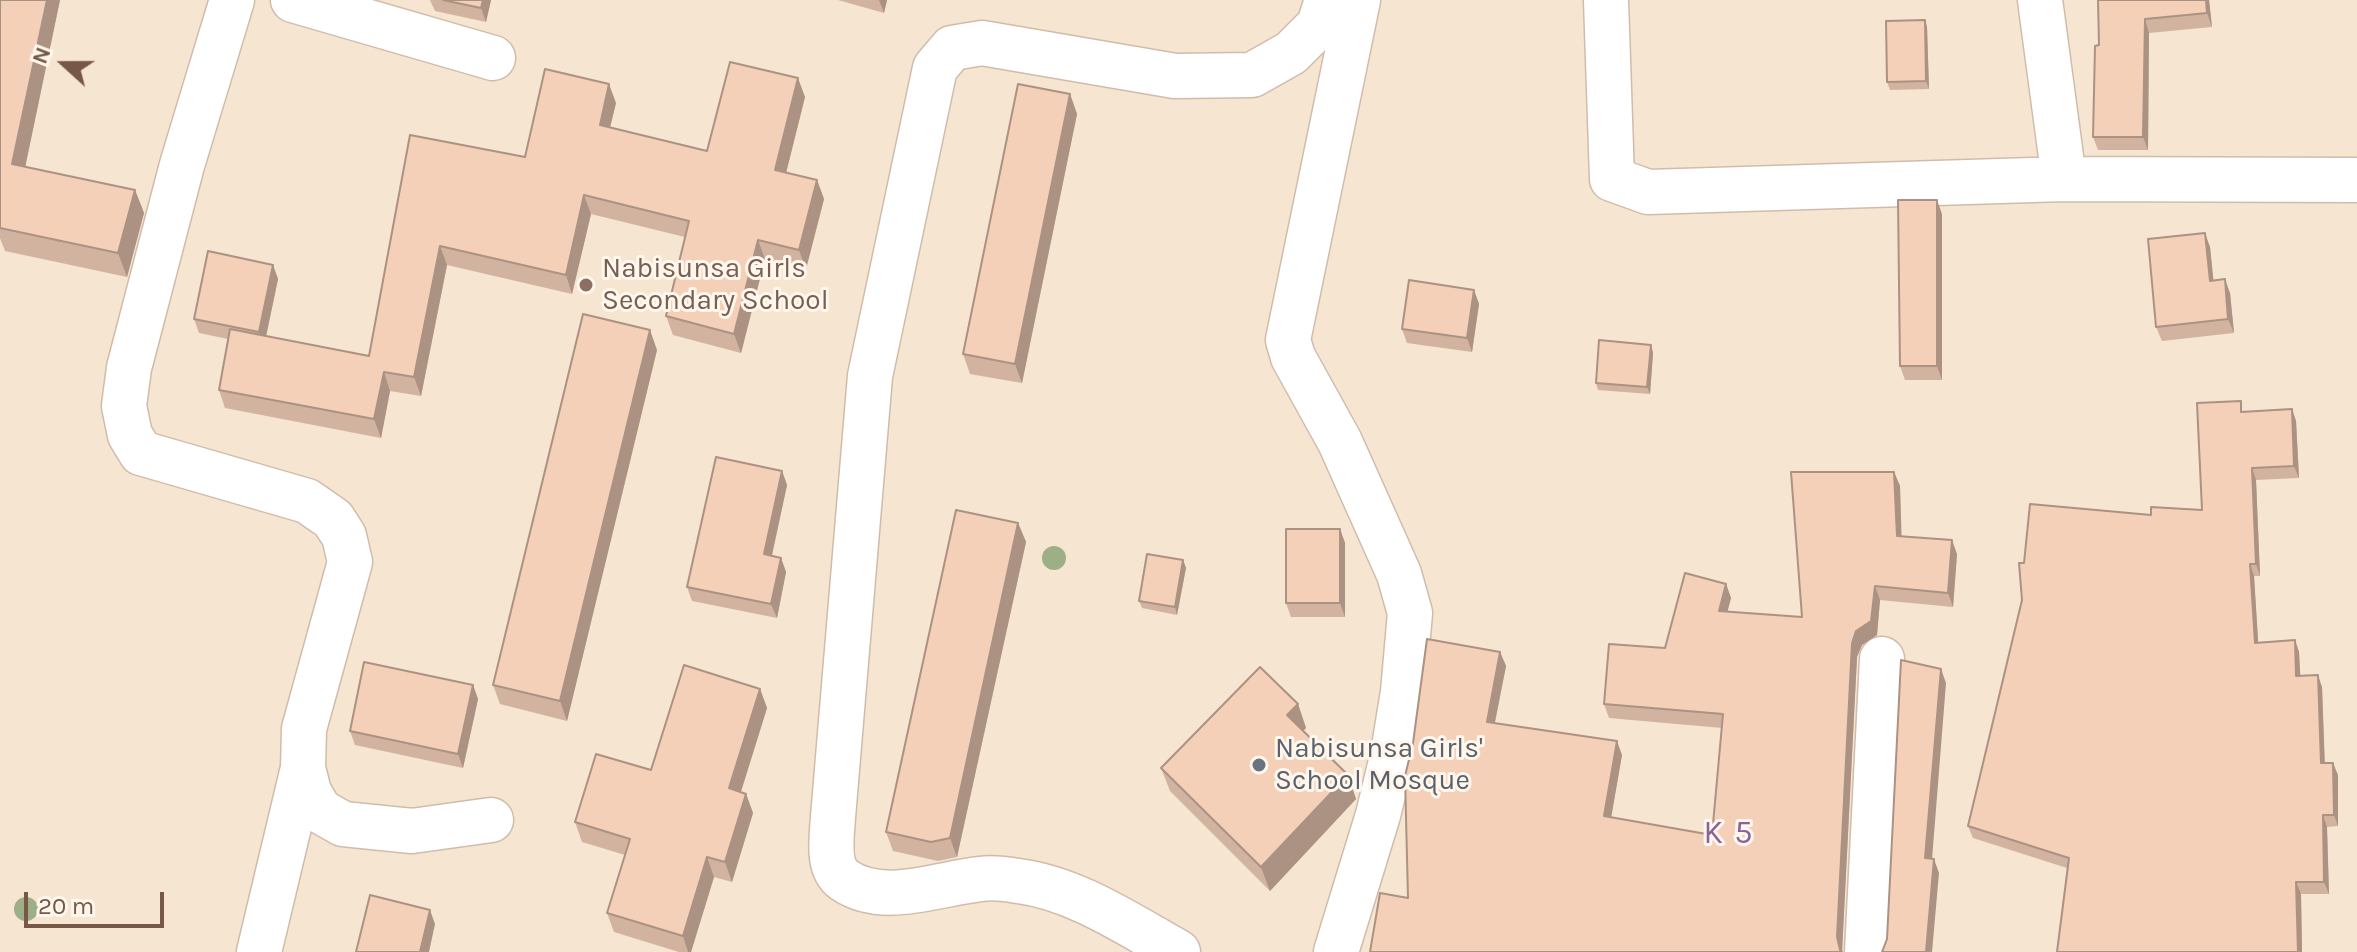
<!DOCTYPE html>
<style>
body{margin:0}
#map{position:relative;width:2357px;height:952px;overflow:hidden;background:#fdf3e3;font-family:Karla,sans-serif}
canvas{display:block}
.north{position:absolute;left:24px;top:24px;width:80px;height:80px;-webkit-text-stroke:6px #fff7eb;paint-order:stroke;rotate:291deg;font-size:22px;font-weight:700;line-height:32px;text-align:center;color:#775848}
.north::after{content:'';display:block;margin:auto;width:28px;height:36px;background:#775848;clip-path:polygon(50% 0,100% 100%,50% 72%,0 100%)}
.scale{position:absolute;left:24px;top:892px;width:140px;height:36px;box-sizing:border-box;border:4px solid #775848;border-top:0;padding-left:10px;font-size:24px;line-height:28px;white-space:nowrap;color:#775848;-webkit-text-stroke:6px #fff7eb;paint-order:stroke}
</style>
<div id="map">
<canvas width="2357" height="952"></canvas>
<div class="north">N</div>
<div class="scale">20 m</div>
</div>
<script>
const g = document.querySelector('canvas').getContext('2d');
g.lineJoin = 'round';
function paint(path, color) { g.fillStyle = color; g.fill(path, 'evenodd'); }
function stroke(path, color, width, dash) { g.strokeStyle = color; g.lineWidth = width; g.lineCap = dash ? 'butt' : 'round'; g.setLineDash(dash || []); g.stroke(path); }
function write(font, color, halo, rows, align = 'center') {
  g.font = font + ' Karla,sans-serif'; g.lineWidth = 6; g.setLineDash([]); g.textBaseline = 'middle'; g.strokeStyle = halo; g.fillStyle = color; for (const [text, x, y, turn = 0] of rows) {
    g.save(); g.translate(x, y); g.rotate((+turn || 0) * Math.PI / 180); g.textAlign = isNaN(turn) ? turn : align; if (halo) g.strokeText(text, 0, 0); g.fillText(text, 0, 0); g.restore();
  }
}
paint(new Path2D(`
 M0,0h2357v952h-2357z`), '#f5e5d1');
const minor = new Path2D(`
 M232,0l-50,165 -53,203 -5,38 6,29 11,18 166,48 26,18 11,17 6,26 -46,167 -1,39 6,24 11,19 23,13 69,7 79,-11
 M293,0l200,58
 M1606,0l6,179 36,13 416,-13 293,1
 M2040,0l24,179
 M259,952l44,-184
 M1178,952c-49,-27 -103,-64 -160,-71 -12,-2 -25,-4 -37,-2 -42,4 -97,28 -137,1 -18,-13 -12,-44 -11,-63l37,-441 65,-308 17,-20 30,-5 193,33 77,-1 39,-22 28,-28 8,-25
 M1336,952l42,-137 15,-62 10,-61 7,-79 -11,-39 -59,-132 -47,-85 -5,-17 70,-340
 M1867,952l15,-293`);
stroke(minor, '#d1bcac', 47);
stroke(minor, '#fff', 44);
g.fillStyle = '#9daf87';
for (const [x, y] of [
 [1054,558],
 [26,909]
]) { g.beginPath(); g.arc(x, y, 12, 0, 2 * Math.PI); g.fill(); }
paint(new Path2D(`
 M0,0h60l-35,167 110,23 9,23 -17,64 -122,-26 -5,-13z
 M430,0h61l-5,22 -51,-11z
 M838,0h49l-3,13z
 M2098,0h111l3,27 -63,6 -1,117h-50l-5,-13 6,-92z
 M1925,20l2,7 2,62 -39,1 -3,-8z
 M1070,94l7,20 -55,269 -52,-9 -7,-20z
 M805,97l-19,76 31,7 7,19 -18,70 -41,-10 -24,94 -68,-18 -7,-19 19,-79 -94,-23 -19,80 -125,-29 -26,131 -31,-5 -9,47 -156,-30 -6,-18 9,-51 -29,-6 -5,-14 79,-54 5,14 -12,57 103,20 41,-221 115,22 91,-54 -6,24 97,24z
 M1942,214v166h-37l-5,-14z
 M2210,247l3,33 17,13 4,40 -72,8 -6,-14z
 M1474,290l5,14 -7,48 -65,-9 -5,-14z
 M1651,345l2,8 -3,41 -52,-4 -2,-7z
 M657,350l-90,371 -67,-17 -7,-19z
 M2292,409l4,12 3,57 -43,2 4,96h-6l4,66 37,-2 4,12 1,24 22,11 3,76 13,12v51l-11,1 2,67h-28l1,58h-245l10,-84 -94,-30 -5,-12 54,-226 2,-37 127,-48 51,-5 43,-98z
 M782,471l5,14 -15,71 9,2 5,14 -9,46 -85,-17 -5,-14z
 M1894,472l6,14 1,50 56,18 -4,53 -73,-7 -3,35 -15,10 -5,12 -15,295 -434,-54 92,-246 6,14 -11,57 127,32 -11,62 101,18 10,-107 -113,-10 -5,-14 61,-56 61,-64 5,14 -4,14 75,5z
 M1018,523l8,19 -69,315 -19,4 -45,-10 -7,-19z
 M1340,529l5,14v74h-54l-5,-14z
 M1183,560l3,8 -9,47 -35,-7 -3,-7z
 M473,685l5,14 -15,69 -108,-23 -5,-14z
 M760,689l7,19 -26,84 5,2 7,19 -21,69 -18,-5 -23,75h-12l-65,-20 -7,-19 18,-58 -43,-13 -7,-20 76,-52z
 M1298,704l8,24 -3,3 45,44 8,24 -86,92 -100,-100 -9,-23z`), '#d2b39f');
paint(new Path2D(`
 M47,0h13l-39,187 -9,-23z
 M483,0h8l-5,22 -5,-14z
 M879,0h8l-3,13z
 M2206,0h3l3,27 -5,-14z
 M2145,19l4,14 -1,117 -5,-13z
 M1925,20l2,7 2,62 -3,-8z
 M798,78l7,19 -23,92 -7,-19z
 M609,84l7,19 -10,41 -6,-19z
 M1070,94l7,20 -55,269 -7,-19z
 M817,180l7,19 -18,70 -7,-19z
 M135,190l9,23 -17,64 -9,-24z
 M584,195l7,19 -19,80 -6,-19z
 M1937,200l5,14v166l-5,-14z
 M2205,233l5,14 5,48 -5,-14z
 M758,240l7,19 -24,94 -7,-19z
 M440,246l7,19 -26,131 -7,-19z
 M273,265l5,14 -14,67 -5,-14z
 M2225,279l5,14 4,40 -6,-14z
 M1474,290l5,14 -7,48 -5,-14z
 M650,330l7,20 -90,371 -7,-20z
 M1651,345l2,8 -3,41 -3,-7z
 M384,372l6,19 -9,47 -7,-19z
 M2292,409l4,12 3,57 -5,-12z
 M2252,468l4,12 4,96 -4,-12z
 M782,471l5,14 -18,83 -5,-14z
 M1894,472l6,14 2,64 -5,-14z
 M1018,523l8,19 -69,315 -7,-19z
 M1340,529l5,14v74l-5,-14z
 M1952,540l5,14 -4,53 -5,-14z
 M781,558l5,14 -9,46 -6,-14z
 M1183,560l3,8 -9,47 -2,-8z
 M2250,564l4,12 5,79 -4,-12z
 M1726,584l5,14 -7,27 -5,-14z
 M1875,586l5,14 -3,35 -15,10 -5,12 -15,295h-1l-4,-15 15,-294z
 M2295,640l4,12 2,36 -5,-12z
 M1500,652l6,14 -14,70 -5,-14z
 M1941,669l5,14 -15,189 -6,-14z
 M2318,675l4,12 3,88 -4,-12z
 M473,685l5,14 -15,69 -5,-14z
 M760,689l7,19 -31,99 -7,-19z
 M1298,704l8,24 -11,11 -8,-24z
 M1617,741l5,14 -13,75 -5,-14z
 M2333,763l5,12v51l-4,-11z
 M1348,775l8,24 -86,92 -9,-24z
 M746,794l7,19 -21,69 -7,-20z
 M2323,815l4,12 2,67 -5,-12z
 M707,857l7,20 -23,75h-3l-5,-16z
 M1934,859l5,14 -7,79h-6z
 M2296,882l5,12 1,58h-4z
 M430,910l5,14 -6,28h-9z`), '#ab9282');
const building = new Path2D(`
 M0,0h47l-35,164 123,26 -17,63 -118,-25z
 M443,0h40l-2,8z
 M2098,0h108l1,13 -62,6 -2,118h-50l2,-91 4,-1z
 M1925,20l1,61 -39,1 -1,-61z
 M730,62l68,16 -23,92 42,10 -18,70 -41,-10 -24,94 -68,-18 23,-95 -105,-26 -18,80 -126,-29 -26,131 -30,-5 -10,47 -155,-29 11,-61 139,27 41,-221 115,22 20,-88 64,15 -9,41 107,26z
 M1018,84l52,10 -55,270 -52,-10z
 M1898,200h39v166h-37z
 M2205,233l5,48 15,-2 3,40 -72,8 -8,-88z
 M208,251l65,14 -14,67 -65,-13z
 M1409,280l65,10 -7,48 -65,-9z
 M583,314l67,16 -90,371 -67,-16z
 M1599,340l52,5 -4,42 -51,-4z
 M2241,401v11l51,-3 2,57 -42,2 4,96h-6l5,79 40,-3 1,36 22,-1 3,88h12l1,52h-11l1,67h-28l2,70h-241l12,-94 -101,-32 54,-226 -3,-37h5l6,-59 121,11v-8l51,3 -5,-107z
 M716,457l66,14 -18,83 17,4 -10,46 -84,-17z
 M1791,472h103l3,64 55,4 -4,53 -73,-7 -4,35 -15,10 -4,12 -15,294 3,13 2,2h-472l10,-59 28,5 -3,-122 8,-33 14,-104 73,13 -13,70 130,19 -13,75 108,19 11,-121 -119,-10 5,-60 56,4 20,-75 41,11 -7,27 83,6z
 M956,510l62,13 -68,315 -19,4 -45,-10z
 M1286,529h54v74h-54z
 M1147,554l36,6 -8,47 -36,-6z
 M1901,660l40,9 -16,189 9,1 -8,93h-44l5,-13z
 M364,662l109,23 -15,69 -108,-23z
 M684,665l76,24 -31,99 17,6 -21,68 -18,-5 -24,79 -76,-23 23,-74 -55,-17 21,-68 55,16z
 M1260,667l38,37 -11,11 61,60 -87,92 -100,-99z
 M370,895l60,15 -10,42h-64z`);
paint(building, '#f4d0b9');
stroke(building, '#ab9282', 2);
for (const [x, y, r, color] of [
 [586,285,8,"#8d6e63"],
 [1259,765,8,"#6b7280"]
]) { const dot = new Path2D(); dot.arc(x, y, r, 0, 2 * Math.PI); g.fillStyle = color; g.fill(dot); stroke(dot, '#fff7eb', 3); }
write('28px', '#785e54', '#fff7eb', [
 ["Nabisunsa Girls",602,269],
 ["Secondary School",602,301]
], 'left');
write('28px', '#5b616d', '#fff7eb', [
 ["Nabisunsa Girls'",1275,749],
 ["School Mosque",1275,781]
], 'left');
g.letterSpacing = '2px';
write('32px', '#87639b', '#fff7eb', [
 ["K 5",1729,834]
]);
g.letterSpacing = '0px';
</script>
